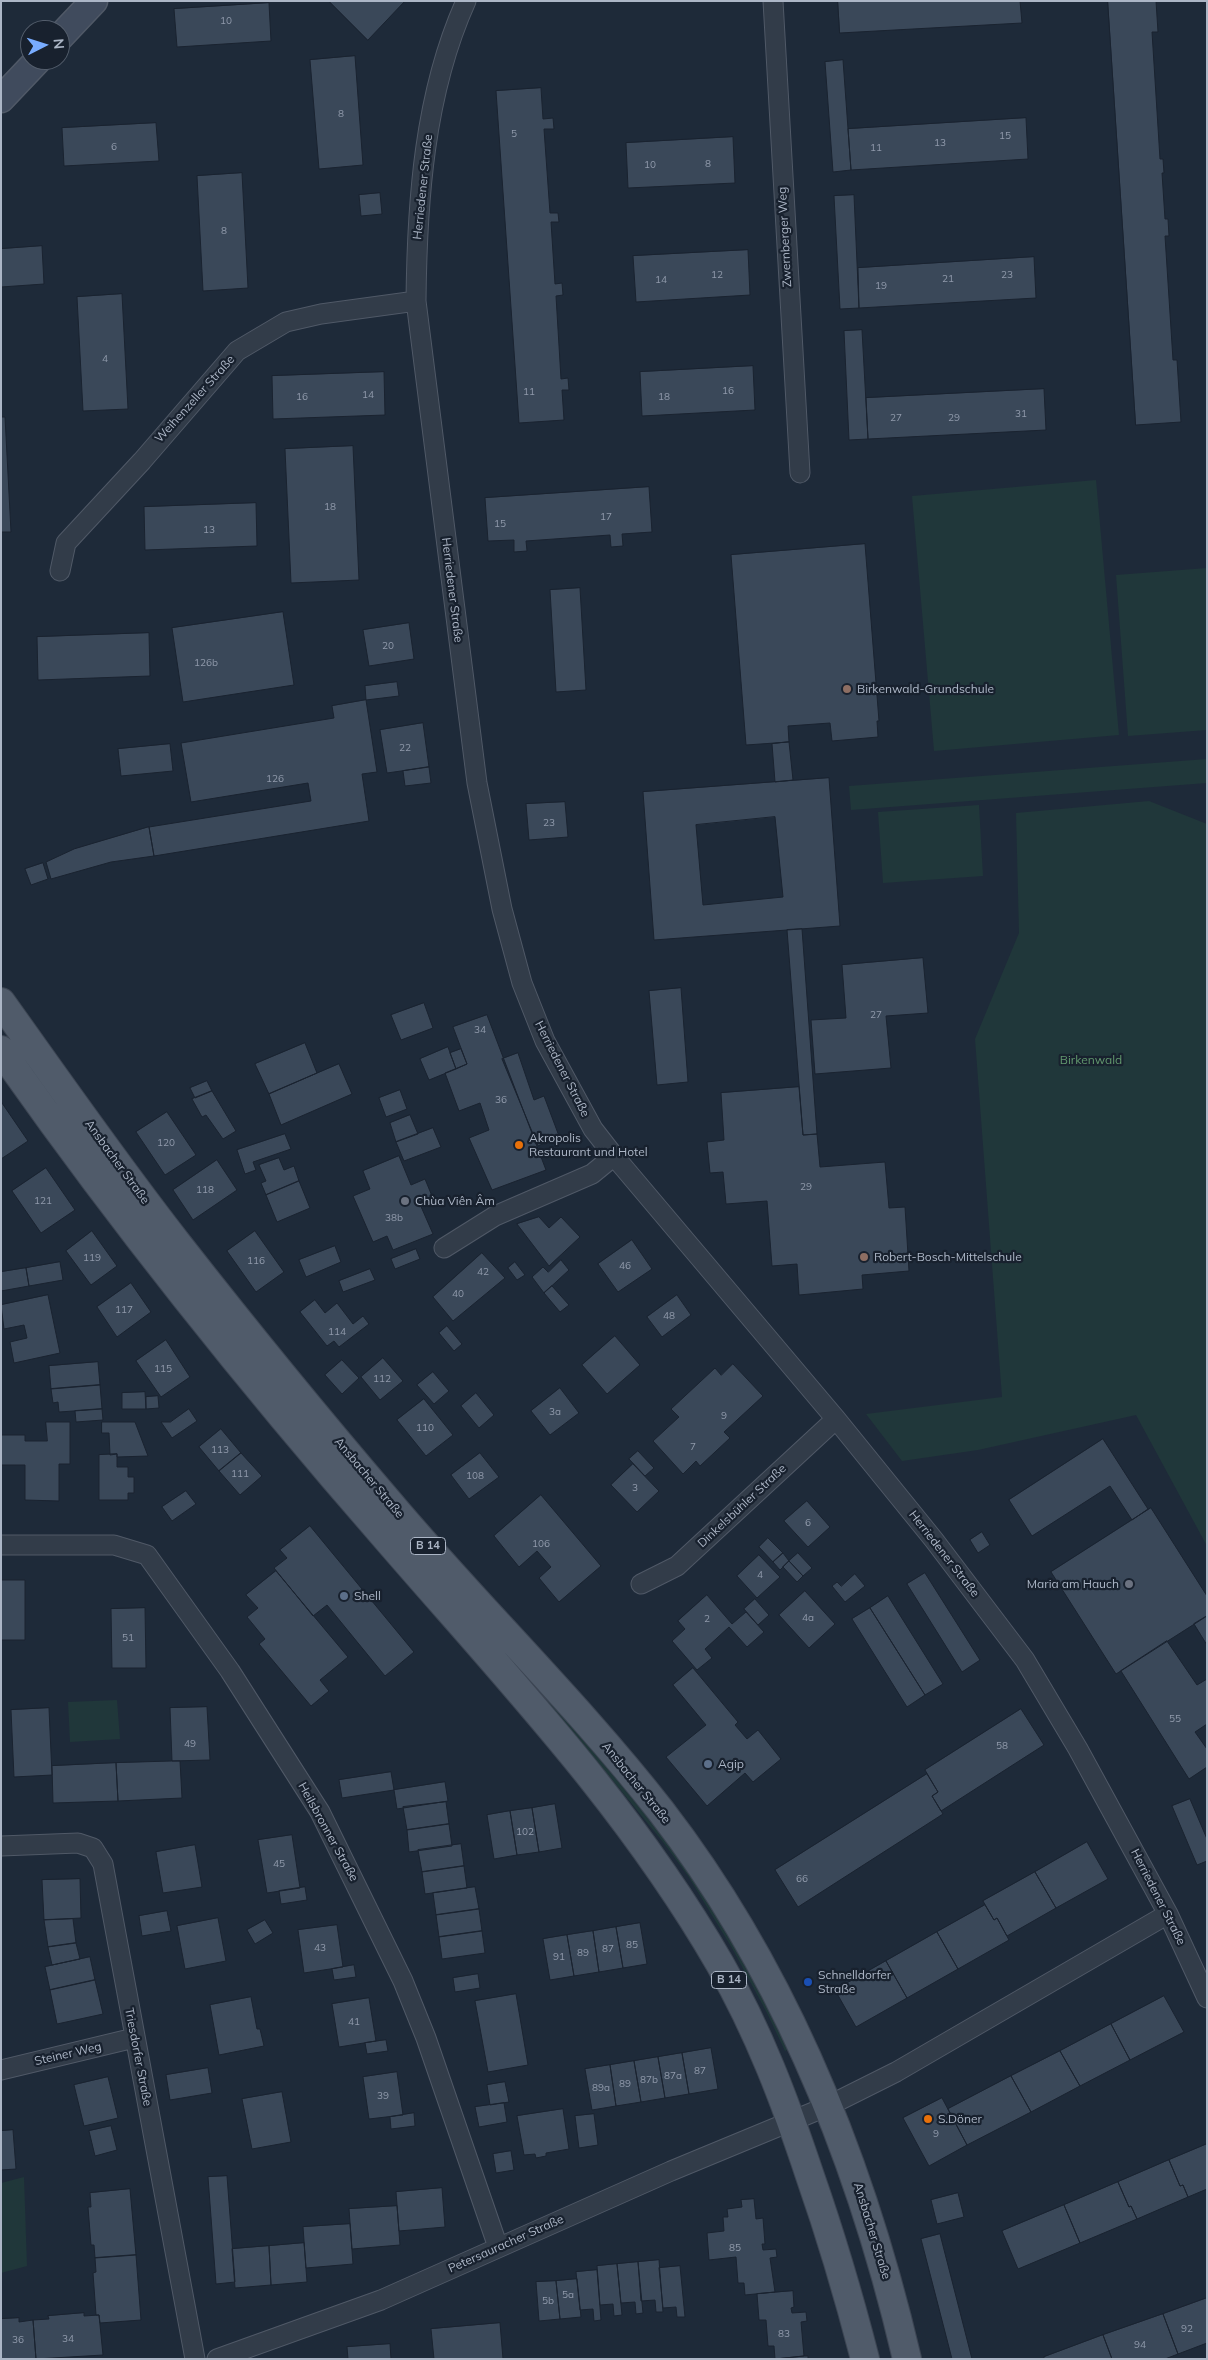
<!DOCTYPE html>
<meta charset="utf-8">
<style>
body{margin:0}
#map{position:relative;width:1208px;height:2360px;overflow:hidden;background:#1e2a39;font-family:Mulish,sans-serif}
canvas{display:block}
.frame{position:absolute;inset:0;border:2px solid #acb6c6;pointer-events:none}
.north{position:absolute;left:20px;top:20px;width:50px;height:50px;box-sizing:border-box;background:#18212e;border:1px solid #535d6b;border-radius:50%;rotate:85deg;font-size:14px;font-weight:700;line-height:20px;text-align:center;color:#acb6c6}
.north::after{content:'';display:block;margin:auto;width:18px;height:22px;background:#78acff;clip-path:polygon(50% 0,100% 100%,50% 72%,0 100%)}
</style>
<div id="map">
<canvas width="1208" height="2360"></canvas>
<div class="frame"></div>
<div class="north">N</div>
</div>
<script>
const g = document.querySelector('canvas').getContext('2d');
g.lineJoin = 'round';
function paint(path, color) { g.fillStyle = color; g.fill(path, 'evenodd'); }
function stroke(path, color, width, dash) { g.strokeStyle = color; g.lineWidth = width; g.lineCap = dash ? 'butt' : 'round'; g.setLineDash(dash || []); g.stroke(path); }
function write(font, color, halo, rows, align = 'center') {
  g.font = font + ' Mulish,sans-serif'; g.lineWidth = 4.5; g.setLineDash([]); g.textBaseline = 'middle'; g.strokeStyle = halo; g.fillStyle = color; for (const [text, x, y, turn = 0] of rows) {
    g.save(); g.translate(x, y); g.rotate((+turn || 0) * Math.PI / 180); g.textAlign = isNaN(turn) ? turn : align; if (halo) g.strokeText(text, 0, 0); g.fillText(text, 0, 0); g.restore();
  }
}
paint(new Path2D(`
 M1096,480l23,255 -185,16 -22,-255z
 M1207,568v162l-79,6 -12,-161z
 M1207,759v24l-356,27 -2,-24z
 M1149,801l58,23v722l-71,-131 -158,35 -76,11 -36,-47 136,-17 -27,-358 44,-106 -3,-120z
 M979,805l4,71 -100,7 -5,-71z
 M10,1038l628,760 76,107 77,143 -6,3 -18,-38 -35,-65 -44,-72 -25,-34 -68,-83 -317,-363 -272,-357z
 M117,1700l3,39 -50,3 -2,-40z
 M24,2177l3,89 -26,7v-90z`), '#20373a');
const building = new Path2D(`
 M329,1h76l-37,39z
 M838,1h182l2,22 -182,10z
 M1108,1h48l2,31h-6l8,127h3l1,14h-2l3,46h3l1,17h-4l8,124h4l4,62 -45,3z
 M269,3l2,38 -94,6 -3,-38z
 M355,56l8,109 -44,4 -9,-109z
 M843,60l8,110 -18,2 -8,-110z
 M541,88l2,31 10,-1 1,11h-10l6,84h8l1,9h-8l4,62 7,-1 1,12 -7,1 5,83 7,-1 1,12h-7l2,30 -45,3 -23,-332z
 M1026,118l2,41 -177,11 -3,-41z
 M156,123l3,38 -95,5 -2,-38z
 M733,137l2,46 -107,5 -2,-45z
 M242,173l6,115 -45,3 -6,-115z
 M380,193l2,21 -21,2 -2,-21z
 M854,195l5,113 -19,1 -6,-113z
 M42,246l2,38 -43,3v-38z
 M748,250l2,45 -114,7 -3,-46z
 M1034,257l2,41 -177,10 -1,-40z
 M122,294l6,115 -45,2 -6,-114z
 M862,330l6,109 -19,1 -5,-109z
 M753,366l2,44 -113,6 -2,-44z
 M384,372l1,43 -112,4 -1,-43z
 M1044,389l2,41 -178,9 -2,-41z
 M1,417h4l6,115h-10z
 M353,446l6,134 -68,3 -6,-134z
 M649,487l3,45 -30,2 1,12 -12,1 -1,-12 -84,6 1,10 -13,1v-12l-26,1 -3,-43z
 M256,503l1,43 -112,4 -1,-43z
 M865,544l14,177h-2l1,16 -46,4 -2,-18 -42,3 1,16 -43,3 -15,-190z
 M580,588l6,102 -30,2 -6,-102z
 M283,612l11,73 -111,17 -11,-74z
 M409,623l5,36 -45,7 -6,-36z
 M149,633l1,43 -112,4 -1,-43z
 M397,682l2,14 -33,4 -1,-14z
 M366,700l11,72 -15,2 7,47 -215,35 -5,-29 162,-26 -3,-18 -117,19 -10,-59 153,-25 -2,-12z
 M423,723l6,44 -42,6 -7,-43z
 M789,742l4,38 -18,2 -3,-38z
 M170,744l3,27 -52,5 -3,-27z
 M429,767l2,16 -26,3 -2,-15z
 M829,778l11,148 -186,14 -11,-148zM775,817l8,80 -80,8 -7,-80z
 M565,802l3,35 -39,3 -3,-36z
 M149,827l5,29 -43,6 -60,17 -5,-17 28,-13z
 M43,863l5,16 -17,6 -6,-16z
 M802,929l15,205 -14,1 -16,-205z
 M923,958l5,55 -42,3 5,52 -76,6 -4,-54 35,-2 -4,-53z
 M681,988l7,94 -31,3 -8,-94z
 M424,1003l9,25 -32,12 -10,-25z
 M487,1015l59,155 -54,20 -23,-52 20,-8 -9,-27 -21,8 -14,-38 22,-9 -14,-37z
 M305,1043l12,30 -48,21 -14,-30z
 M448,1047l8,22 -27,11 -9,-21z
 M461,1049l6,15 -11,5 -6,-16z
 M518,1053l16,47 10,-4 15,40 -21,10 -36,-87z
 M339,1064l13,30 -71,31 -12,-31z
 M207,1081l5,10 -17,7 -5,-10z
 M799,1087l4,48 14,-1 3,33 65,-5 4,46 16,-1 4,64 -47,4 1,14 -64,6 -2,-31 -25,2 -5,-65 -41,3 -3,-32 -13,1 -3,-31 17,-2 -3,-47z
 M400,1090l7,19 -21,8 -7,-19z
 M212,1091l24,40 -13,8 -17,-24 -4,2 -10,-18z
 M2,1103l26,38 -27,18v-55z
 M167,1112l29,43 -31,20 -29,-43z
 M410,1115l8,19 -22,8 -6,-19z
 M433,1128l8,19 -37,14 -8,-19z
 M285,1134l6,15 -38,13 3,8 -11,4 -8,-24z
 M399,1156l12,29 14,-6 7,17 -13,6 14,32 -40,16 -6,-14 -14,6 -20,-46 17,-7 -7,-18z
 M279,1158l5,12 10,-4 5,15 -33,14 -5,-12 5,-2 -7,-16z
 M217,1160l20,30 -44,30 -20,-30z
 M46,1168l29,42 -34,23 -29,-42z
 M299,1181l11,27 -33,14 -11,-27z
 M539,1217l10,11 12,-11 19,20 -31,29 -32,-42z
 M92,1231l25,35 -26,19 -25,-34z
 M255,1231l29,41 -28,20 -29,-41z
 M632,1240l20,29 -34,23 -20,-28z
 M335,1246l6,16 -35,15 -7,-17z
 M416,1249l4,10 -25,10 -4,-10z
 M482,1253l23,25 -52,43 -20,-24z
 M561,1260l8,10 -25,23 -12,-16 11,-10 5,5z
 M60,1262l3,18 -34,6 -3,-18z
 M515,1262l10,13 -8,5 -9,-12z
 M26,1268l3,18 -28,5v-19z
 M370,1269l5,11 -32,12 -4,-11z
 M131,1283l20,29 -34,25 -20,-30z
 M552,1286l17,19 -9,7 -16,-19z
 M48,1295l12,58 -46,10 -4,-21 17,-4 -3,-13 -20,4 -3,-24z
 M677,1295l14,20 -29,22 -15,-20z
 M315,1300l10,13 12,-10 16,21 10,-8 6,8 -30,23 -5,-6 -7,5 -27,-34z
 M447,1326l15,18 -8,7 -15,-18z
 M615,1336l25,29 -33,29 -25,-29z
 M166,1340l24,37 -29,20 -25,-36z
 M383,1358l20,23 -23,19 -19,-23z
 M342,1360l17,18 -17,16 -17,-19z
 M98,1362l2,23 -49,4 -2,-23z
 M733,1364l30,32 -39,36 6,6 -30,28 -4,-5 -13,13 -30,-33 26,-24 -8,-8 44,-41 6,7z
 M433,1372l16,19 -15,13 -17,-19z
 M100,1385l2,24 -43,3 -1,-10 -5,1 -2,-14z
 M560,1388l19,25 -29,22 -19,-24z
 M145,1392l1,17h-24v-16z
 M476,1393l18,22 -15,13 -18,-22z
 M158,1396l1,12 -13,1v-12z
 M424,1399l29,36 -27,21 -29,-36z
 M102,1409l1,11 -27,2 -1,-11z
 M189,1409l8,12 -25,17 -11,-16h9z
 M46,1422h24v42h-11v37l-34,-1v-35h-24v-30h24v6h22z
 M102,1422h33l13,34 -31,1v-3l-7,1 -1,-22h-7z
 M221,1429l20,24 -22,18 -20,-24z
 M1103,1439l45,70 -16,11 -22,-34 -78,50 -23,-36z
 M638,1451l16,17 -9,8 -16,-17z
 M241,1453l21,23 -22,19 -21,-24z
 M480,1453l19,24 -30,22 -18,-24z
 M117,1454v13h11v10h6v16h-6v7h-29v-45z
 M633,1464l26,27 -22,21 -26,-27z
 M186,1491l10,13 -24,17 -10,-14z
 M541,1495l60,71 -42,36 -20,-24 12,-11 -14,-16 -18,16 -25,-31z
 M807,1501l23,26 -22,20 -24,-26z
 M1151,1508l56,88v20l-91,58 -65,-102z
 M310,1526l104,126 -29,24 -58,-71 -14,11 -39,-48 13,-10 -7,-8z
 M982,1532l8,13 -12,8 -8,-13z
 M768,1538l15,15 -10,9 -14,-15z
 M783,1553l6,8 -9,9 -7,-8z
 M798,1553l14,15 -9,8 -14,-15z
 M759,1555l21,22 -23,21 -20,-22z
 M789,1561l14,15 -6,6 -14,-15z
 M276,1571l72,86 -28,23 9,11 -18,15 -52,-62 6,-5 -18,-22 11,-9 -12,-13z
 M925,1573l55,87 -18,12 -55,-88z
 M855,1574l10,12 -20,16 -13,-16 5,-4 4,4z
 M1,1580h24v60h-24z
 M805,1591l30,33 -26,24 -30,-33z
 M707,1595l25,29 14,-12 18,20 -17,15 -18,-20 -24,22 7,9 -15,12 -25,-29 13,-12 -7,-8z
 M888,1596l55,88 -18,11 -55,-87z
 M755,1599l14,16 -11,10 -14,-16z
 M145,1608l1,60h-34l-1,-59z
 M870,1608l55,87 -18,12 -55,-88z
 M1207,1616v29l-13,-21z
 M1167,1641l30,44 10,-6v45l-12,8 12,17v18l-18,12 -68,-108z
 M693,1668l45,54 -3,3 12,14 11,-9 23,29 -28,23 -8,-9 -38,33 -41,-49 40,-32 -33,-40z
 M207,1707l3,53 -38,1 -2,-53z
 M49,1708l3,67 -38,2 -3,-67z
 M1021,1709l23,36 -103,66 -9,-15 6,-4 -13,-22z
 M172,1761h8l2,37 -64,3 -2,-38z
 M116,1763l2,38 -65,2 -1,-37z
 M391,1772l3,18 -52,8 -3,-18z
 M927,1774l11,18 -6,4 11,18 -145,93 -23,-37z
 M445,1782l3,19 -51,8 -3,-19z
 M1190,1799l17,40v22l-10,4 -25,-59z
 M446,1802l3,22 -42,6 -4,-23z
 M555,1804l7,44 -23,4 -7,-44z
 M532,1808l7,44 -22,3 -7,-44z
 M510,1811l7,44 -23,4 -7,-44z
 M449,1824l3,22 -43,6 -2,-22z
 M292,1835l8,53 -33,5 -9,-53z
 M1087,1842l21,37 -52,29 -21,-36z
 M461,1844l3,22 -42,6 -4,-22z
 M195,1845l7,42 -39,6 -7,-41z
 M464,1866l3,22 -42,6 -3,-22z
 M1035,1872l21,36 -49,28 -10,-18 -3,2 -11,-19z
 M80,1879l1,39 -37,2 -2,-40z
 M305,1887l2,13 -26,4 -2,-13z
 M475,1887l4,22 -43,6 -3,-22z
 M985,1905l9,15 3,-2 12,22 -51,29 -21,-37z
 M479,1909l3,22 -43,6 -3,-22z
 M167,1911l4,20 -29,5 -3,-20z
 M218,1918l8,43 -41,8 -8,-43z
 M73,1919l3,24 -28,4 -4,-27z
 M265,1920l8,13 -18,11 -8,-14z
 M640,1923l7,41 -24,4 -7,-41z
 M337,1925l6,42 -39,6 -6,-43z
 M616,1927l7,41 -24,4 -6,-41z
 M482,1931l3,22 -43,6 -3,-22z
 M593,1931l6,41 -25,4 -7,-41z
 M937,1932l21,37 -51,29 -21,-37z
 M567,1935l7,41 -24,4 -7,-41z
 M76,1943l4,16 -28,6 -4,-18z
 M90,1957l5,23 -45,10 -5,-23z
 M886,1961l21,37 -51,29 -21,-37z
 M354,1965l2,12 -22,3 -2,-11z
 M478,1974l2,14 -25,4 -2,-14z
 M95,1980l8,34 -46,10 -7,-34z
 M516,1994l12,71 -40,7 -13,-71z
 M1164,1996l20,36 -54,28 -19,-36z
 M251,1997l6,32h3l4,17 -45,9 -9,-50z
 M369,1998l7,43 -37,6 -7,-43z
 M1111,2024l19,36 -50,26 -20,-35z
 M386,2040l2,11 -21,3 -2,-11z
 M711,2048l7,41 -29,5 -7,-41z
 M1060,2051l20,35 -49,26 -20,-36z
 M682,2053l7,41 -24,4 -7,-41z
 M658,2057l7,41 -24,4 -7,-41z
 M634,2061l7,41 -25,4 -6,-41z
 M610,2065l6,41 -24,4 -7,-41z
 M208,2068l4,25 -42,7 -4,-25z
 M397,2072l6,43 -34,4 -6,-42z
 M1011,2076l20,36 -64,33 -19,-36z
 M108,2077l10,41 -34,8 -10,-41z
 M505,2082l4,20 -19,3 -3,-20z
 M282,2092l9,50 -39,7 -10,-50z
 M942,2098l25,47 -38,21 -26,-48z
 M504,2103l3,19 -28,5 -4,-20z
 M563,2109l6,40 -23,4v3l-10,2 -1,-4 -11,1 -7,-39z
 M414,2113l1,13 -24,3 -1,-12z
 M594,2114l4,31 -19,3 -4,-32z
 M111,2126l6,24 -22,6 -6,-25z
 M13,2130l3,39 -15,1v-39z
 M1207,2144v45l-19,8 -5,-12 -3,1 -11,-26z
 M511,2151l3,19 -18,3 -3,-19z
 M1169,2160l11,26 3,-1 5,12 -51,22 -6,-13 -2,1 -11,-25z
 M227,2176l8,106 -19,2 -8,-107z
 M1118,2182l11,25 2,-1 6,13 -57,24 -16,-38z
 M442,2188l3,39 -46,4 -3,-39z
 M130,2189l6,66 -41,3 -1,-13h-3l-3,-38h3l-1,-14z
 M958,2193l6,24 -27,7 -6,-24z
 M754,2199l2,20 7,-1 2,26h-3l1,6 13,-1 1,8 -7,1 5,34 -30,3 -1,-12h-6l-2,-26 -27,3 -2,-27 17,-2 -1,-14h5l-1,-8 15,-2 -1,-7z
 M1064,2205l16,38 -62,26 -16,-38z
 M397,2206l3,39 -48,4 -3,-40z
 M350,2224l3,40 -47,4 -3,-41z
 M940,2234l32,125h-20l-31,-120z
 M304,2243l3,39 -36,3 -2,-39z
 M269,2246l2,39 -36,3 -3,-39z
 M136,2255l5,65 -41,3 -1,-8h-3l-3,-42 3,-1 -1,-14z
 M659,2260l4,52h-7l-1,-12 -14,1 -3,-39z
 M638,2262l5,51 -7,1 -1,-12 -14,1 -4,-39z
 M617,2264l5,51 -8,1 -1,-12 -13,1 -3,-39z
 M680,2266l5,51h-8l-1,-10 -13,1 -4,-40z
 M597,2270l4,50 -7,1 -1,-12 -13,1 -4,-38z
 M577,2279l4,38 -21,2 -4,-38z
 M556,2281l4,38 -21,2 -3,-39z
 M793,2291l1,16 -3,1 1,5 14,-1 1,9 -6,1 3,34 -29,3 -1,-13h-6l-2,-26h-7l-2,-26z
 M1207,2298v45l-29,11 -15,-40z
 M84,2313v3l15,-1 4,40 -67,4 -3,-39 16,-1 -1,-3z
 M1163,2314l15,40 -13,5h-53l-9,-24z
 M19,2318v4l14,-2 3,39h-35v-40z
 M500,2323l3,36h-69l-3,-30z
 M1103,2335l9,24h-68v-2z
 M390,2344l1,15h-43l-1,-12z
 M804,2356h4v3h-32z`);
paint(building, '#3a4859');
stroke(building, '#1a2330', 1);
const minor = new Path2D(`
 M466,1c-42,93 -49,201 -50,300l61,482 25,126 20,74 23,58 48,88 21,27 222,263 98,121 91,120 53,89 90,165 39,84
 M773,1l27,472
 M60,571l6,-28 76,-82 95,-110 49,-29 35,-8 95,-13
 M444,1248l51,-32 97,-42 22,-18
 M1,1545h113l33,10 83,116 90,141 83,169 23,57 72,209
 M641,1584l36,-18 159,-147
 M1,1846l77,-3 15,5 10,16 92,495
 M1,2070l133,-32
 M217,2359l164,-59 290,-129 157,-65 68,-34 272,-158`);
const secondary = new Path2D(`
 M60,37l34,-36
 M1,99l37,-39`);
const primary = new Path2D(`
 M1,1002c58,81 115,163 176,241 68,87 138,173 210,257 89,106 189,202 274,311 124,161 200,351 246,548
 M1,1050c119,170 249,332 385,488 120,139 241,265 334,426 39,68 65,137 90,212 21,60 39,121 55,183`);
stroke(minor, '#505967', 21);
stroke(secondary, '#505967', 29);
stroke(primary, '#3c4553', 30);
stroke(minor, '#323c49', 19);
stroke(secondary, '#404b5d', 26);
stroke(primary, '#505b6a', 28);
for (const [x, y, r, color] of [
 [847,689,5,"#8d6e63"],
 [519,1145,5,"#e8710a"],
 [405,1201,5,"#6b7280"],
 [864,1257,5,"#8d6e63"],
 [1129,1584,5,"#6b7280"],
 [344,1596,5,"#5c6f8a"],
 [708,1764,5,"#5c6f8a"],
 [808,1982,5,"#1a4fb4"],
 [928,2119,5,"#e8710a"]
]) { const dot = new Path2D(); dot.arc(x, y, r, 0, 2 * Math.PI); g.fillStyle = color; g.fill(dot); stroke(dot, '#18212e', 2); }
write('10px', '#909aab', null, [
 ["10",226,21],
 ["8",341,114],
 ["5",514,134],
 ["15",1005,136],
 ["13",940,143],
 ["6",114,147],
 ["11",876,148],
 ["8",708,164],
 ["10",650,165],
 ["8",224,231],
 ["12",717,275],
 ["23",1007,275],
 ["21",948,279],
 ["14",661,280],
 ["19",881,286],
 ["4",105,359],
 ["16",728,391],
 ["11",529,392],
 ["14",368,395],
 ["16",302,397],
 ["18",664,397],
 ["31",1021,414],
 ["27",896,418],
 ["29",954,418],
 ["18",330,507],
 ["17",606,517],
 ["15",500,524],
 ["13",209,530],
 ["20",388,646],
 ["126b",206,663],
 ["22",405,748],
 ["126",275,779],
 ["23",549,823],
 ["27",876,1015],
 ["34",480,1030],
 ["36",501,1100],
 ["120",166,1143],
 ["29",806,1187],
 ["118",205,1190],
 ["121",43,1201],
 ["38b",394,1218],
 ["119",92,1258],
 ["116",256,1261],
 ["46",625,1266],
 ["42",483,1272],
 ["40",458,1294],
 ["117",124,1310],
 ["48",669,1316],
 ["114",337,1332],
 ["115",163,1369],
 ["112",382,1379],
 ["3a",555,1412],
 ["9",724,1416],
 ["110",425,1428],
 ["7",693,1447],
 ["113",220,1450],
 ["111",240,1474],
 ["108",475,1476],
 ["3",635,1488],
 ["6",808,1523],
 ["106",541,1544],
 ["4",760,1575],
 ["4a",808,1618],
 ["2",707,1619],
 ["51",128,1638],
 ["55",1175,1719],
 ["49",190,1744],
 ["58",1002,1746],
 ["102",525,1832],
 ["45",279,1864],
 ["66",802,1879],
 ["85",632,1945],
 ["43",320,1948],
 ["87",608,1949],
 ["89",583,1953],
 ["91",559,1957],
 ["41",354,2022],
 ["87",700,2071],
 ["87a",673,2076],
 ["87b",649,2080],
 ["89",625,2084],
 ["89a",601,2088],
 ["39",383,2096],
 ["9",936,2134],
 ["85",735,2248],
 ["5a",568,2295],
 ["5b",548,2301],
 ["92",1187,2329],
 ["83",784,2334],
 ["34",68,2339],
 ["36",18,2340],
 ["94",1140,2345]
]);
for (const [x, y, w] of [
 [428,1546,35],
 [729,1980,35]
]) { const box = new Path2D(); box.roundRect(x - w / 2, y - 8.5, w, 17, 4); g.fillStyle = '#18212e'; g.fill(box); stroke(box, '#acb6c6', 1); }
write('bold 11px', '#acb6c6', null, [
 ["B 14",428,1546],
 ["B 14",729,1980]
]);
write('12px', '#acb6c6', '#18212e', [
 ["Herriedener Straße",423,187,-84],
 ["Zwernberger Weg",785,237,-93],
 ["Weihenzeller Straße",195,399,-48],
 ["Herriedener Straße",452,590,83],
 ["Herriedener Straße",562,1069,63],
 ["Ansbacher Straße",117,1162,54],
 ["Ansbacher Straße",369,1478,50],
 ["Dinkelsbühler Straße",742,1506,-43],
 ["Herriedener Straße",944,1554,52],
 ["Ansbacher Straße",636,1783,51],
 ["Heilsbronner Straße",328,1832,61],
 ["Herriedener Straße",1158,1897,63],
 ["Steiner Weg",68,2054,-13],
 ["Triesdorfer Straße",138,2057,79],
 ["Ansbacher Straße",872,2231,73],
 ["Petersauracher Straße",506,2244,-24]
]);
write('12px', '#acb6c6', '#18212e', [
 ["Birkenwald-Grundschule",857,689],
 ["Akropolis",529,1138],
 ["Restaurant und Hotel",529,1152],
 ["Chùa Viên Âm",415,1201],
 ["Robert-Bosch-Mittelschule",874,1257],
 ["Maria am Hauch",1119,1584,"right"],
 ["Shell",354,1596],
 ["Agip",718,1764],
 ["Schnelldorfer",818,1975],
 ["Straße",818,1989],
 ["S.Döner",938,2119]
], 'left');
write('12px', '#62986e', '#18212e', [
 ["Birkenwald",1091,1060]
]);
</script>
